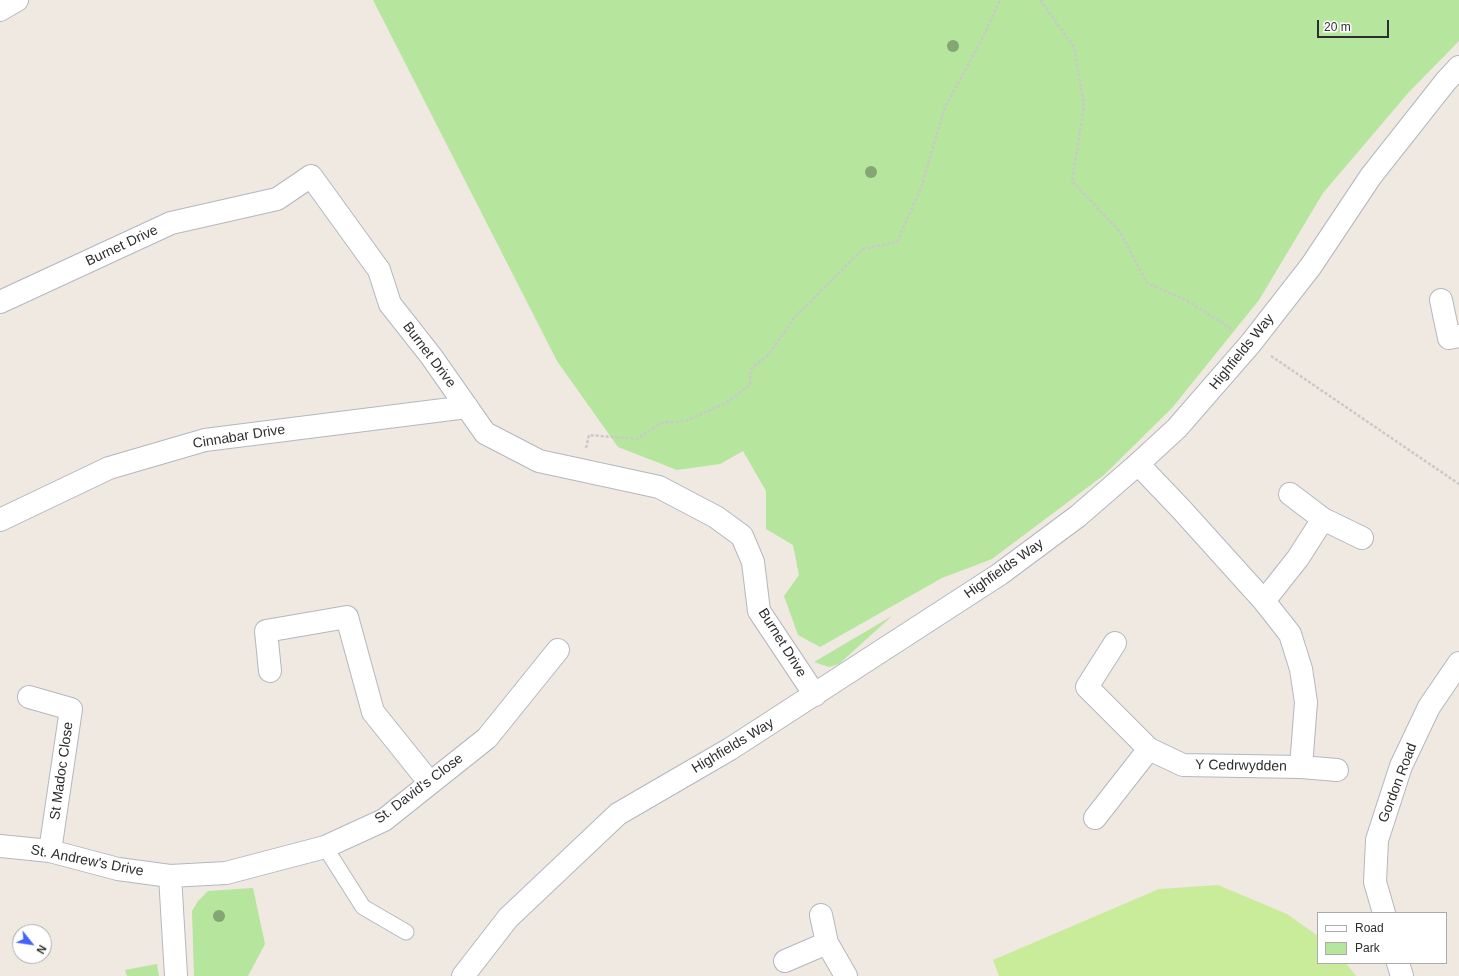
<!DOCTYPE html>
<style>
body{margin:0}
#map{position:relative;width:1459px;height:976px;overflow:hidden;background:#efe9e1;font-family:Arial,sans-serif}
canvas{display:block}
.legend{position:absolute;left:1317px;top:912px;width:130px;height:52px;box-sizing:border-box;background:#fff;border:1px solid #ababab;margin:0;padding:5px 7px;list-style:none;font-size:12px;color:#2e2e2e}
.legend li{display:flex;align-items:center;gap:8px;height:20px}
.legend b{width:20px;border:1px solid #ababab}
.north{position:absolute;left:12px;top:924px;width:40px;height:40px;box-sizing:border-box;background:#fff;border:1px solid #ababab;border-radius:50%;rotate:120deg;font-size:11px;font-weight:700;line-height:16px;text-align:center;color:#2e2e2e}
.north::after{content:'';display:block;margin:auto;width:14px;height:18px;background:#4264fb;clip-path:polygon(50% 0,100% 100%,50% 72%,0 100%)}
.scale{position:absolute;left:1317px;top:20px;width:72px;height:18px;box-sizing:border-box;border:2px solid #2e2e2e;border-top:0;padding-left:5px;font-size:12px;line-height:14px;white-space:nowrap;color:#2e2e2e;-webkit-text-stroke:3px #fff;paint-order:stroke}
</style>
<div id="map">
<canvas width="1459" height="976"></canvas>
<ul class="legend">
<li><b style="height:5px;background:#fff"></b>Road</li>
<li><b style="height:11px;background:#b6e59e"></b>Park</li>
</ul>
<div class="north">N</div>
<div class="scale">20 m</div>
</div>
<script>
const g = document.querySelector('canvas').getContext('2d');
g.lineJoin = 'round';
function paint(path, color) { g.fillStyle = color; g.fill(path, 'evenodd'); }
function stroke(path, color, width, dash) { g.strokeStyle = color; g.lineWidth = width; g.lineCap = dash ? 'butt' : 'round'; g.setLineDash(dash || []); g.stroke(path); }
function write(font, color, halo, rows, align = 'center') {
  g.font = font + ' Arial,sans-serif'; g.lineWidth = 3.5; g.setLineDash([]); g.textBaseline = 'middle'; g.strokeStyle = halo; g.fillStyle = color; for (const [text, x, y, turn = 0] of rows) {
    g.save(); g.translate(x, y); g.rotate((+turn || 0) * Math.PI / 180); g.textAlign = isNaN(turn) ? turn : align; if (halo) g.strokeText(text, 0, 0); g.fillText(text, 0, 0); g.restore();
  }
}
paint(new Path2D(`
 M373,0h1086v41l-50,51 -86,101 -64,107 -87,108 -68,67 -112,84 -50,19 -122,69 -22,-12 -14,-39 15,-21 -6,-30 -27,-16v-38l-23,-40 -23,13 -43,6 -59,-23 -61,-86z
 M892,616l-53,48 -10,3 -15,-5z
 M253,888l12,56 -17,32h-54l-2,-65 6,-10 10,-10z
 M157,964l2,12h-32l-2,-6z`), '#b6e59e');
paint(new Path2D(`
 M1218,885l69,29 31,22v27h28l10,13h-357l-6,-16 166,-71z`), '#c9ec9a');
const service = new Path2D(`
 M325,847l38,60 43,25`);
const minor = new Path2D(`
 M0,10l17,-10
 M1441,300l8,38 10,-2
 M0,302l171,-79 106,-24 34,-23 68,94 11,34 41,52 54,77 54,28 120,26 57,30 26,19 11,26 6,49 56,84
 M1323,519l39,19
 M0,520l109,-52 96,-28 262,-33
 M1264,601l34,-43 25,-39 -33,-25
 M1115,643l-28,44 62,62 34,16 118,2 5,-65 -5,-33 -11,-35 -26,-33 -83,-92 -43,-45
 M270,671l-4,-40 81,-14 26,95 57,71
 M29,697l42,12 -21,142
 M1301,767l36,3
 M1095,818l54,-69
 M0,846l50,5 68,18 52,7 56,-3 99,-26 59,-27 103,-82 71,-88
 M170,876l6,100
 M1384,913l-9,-31 2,-42 24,-74 28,-59 30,-44
 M821,915l6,28
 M785,961l42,-18 19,33
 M1398,963l4,13`);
const secondary = new Path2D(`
 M463,976l45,-58 110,-104 112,-65 270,-175 78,-58 60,-52 39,-36 74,-85 60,-77 60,-90 75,-95 13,-14`);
stroke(service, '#b4b7c1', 17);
stroke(minor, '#b4b7c1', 24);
stroke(secondary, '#b4b7c1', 24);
stroke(new Path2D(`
 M1040,0l34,47 10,59 -12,75 48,51 27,51 39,17 46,29
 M1271,356l188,128
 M586,448l3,-13 48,4 24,-16 24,-2 39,-17 26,-19v-15l19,-16 25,-36 69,-69 34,-7 24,-54 24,-81 36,-66 19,-41`), '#c9c9c9', 2.5, [3, 2]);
stroke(service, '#fff', 15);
stroke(minor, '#fff', 22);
stroke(secondary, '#fff', 22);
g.fillStyle = '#84a574';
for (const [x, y] of [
 [953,46],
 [871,172],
 [219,916]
]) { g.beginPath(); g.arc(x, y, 6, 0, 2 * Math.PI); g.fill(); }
write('14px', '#2e2e2e', '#fff', [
 ["Burnet Drive",122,246,-25],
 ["Highfields Way",1242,352,-51],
 ["Burnet Drive",429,355,53],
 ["Cinnabar Drive",239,437,-9],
 ["Highfields Way",1004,569,-35],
 ["Burnet Drive",782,643,58],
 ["Highfields Way",733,746,-31],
 ["Y Cedrwydden",1241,766,1],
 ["St Madoc Close",62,771,-82],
 ["Gordon Road",1398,783,-69],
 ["St. David's Close",419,789,-37],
 ["St. Andrew's Drive",87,861,11]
]);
</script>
